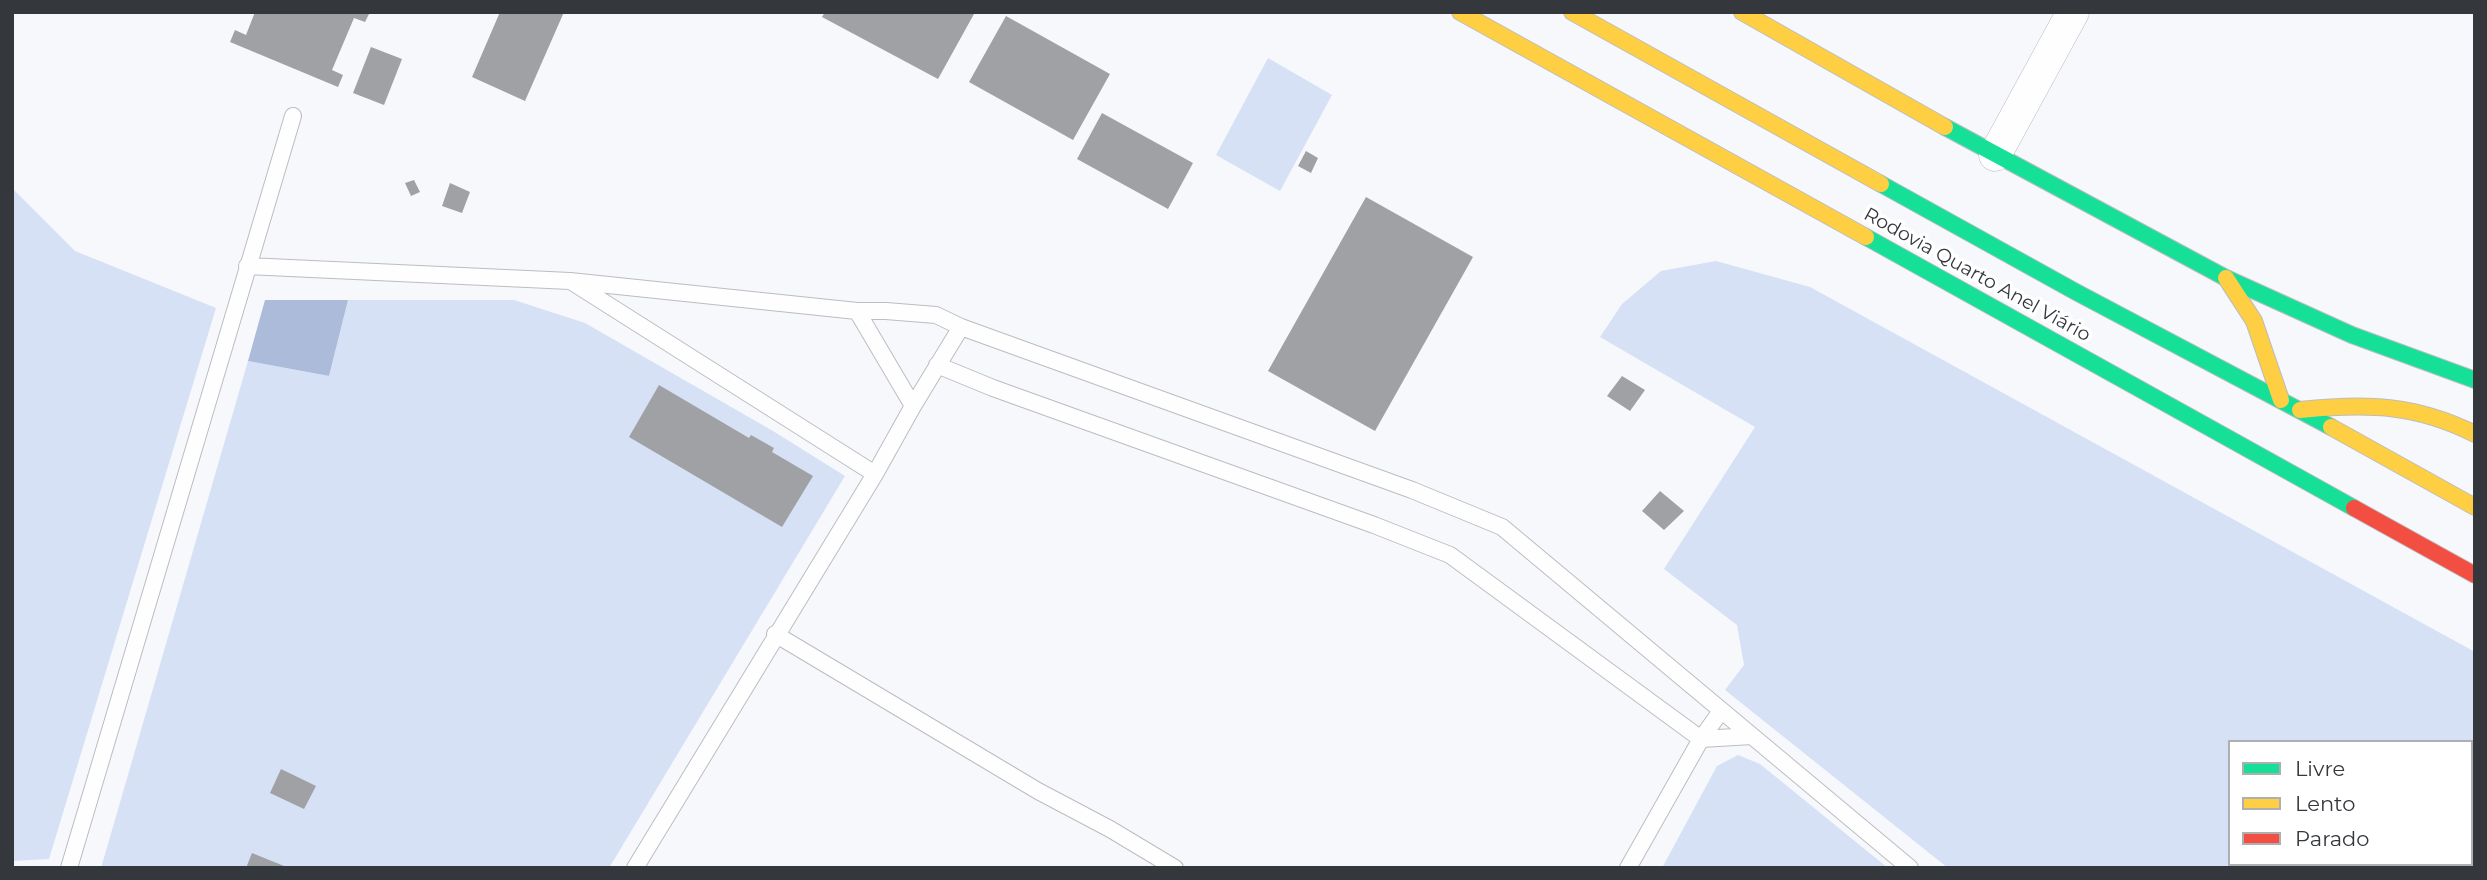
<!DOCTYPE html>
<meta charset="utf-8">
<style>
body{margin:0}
#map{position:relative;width:2487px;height:880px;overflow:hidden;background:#f6f8fc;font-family:Montserrat,sans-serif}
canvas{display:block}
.frame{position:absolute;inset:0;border:14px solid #34373c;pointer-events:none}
.legend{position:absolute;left:2228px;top:740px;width:245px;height:126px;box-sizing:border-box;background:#fff;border:2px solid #aeafb1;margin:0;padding:9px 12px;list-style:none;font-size:21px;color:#34373c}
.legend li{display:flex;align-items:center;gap:14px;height:35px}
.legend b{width:35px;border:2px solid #aeafb1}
</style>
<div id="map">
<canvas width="2487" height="880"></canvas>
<div class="frame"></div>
<ul class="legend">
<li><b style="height:9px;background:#16e098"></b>Livre</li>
<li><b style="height:9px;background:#ffcf43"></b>Lento</li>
<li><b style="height:9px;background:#f24e42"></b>Parado</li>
</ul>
</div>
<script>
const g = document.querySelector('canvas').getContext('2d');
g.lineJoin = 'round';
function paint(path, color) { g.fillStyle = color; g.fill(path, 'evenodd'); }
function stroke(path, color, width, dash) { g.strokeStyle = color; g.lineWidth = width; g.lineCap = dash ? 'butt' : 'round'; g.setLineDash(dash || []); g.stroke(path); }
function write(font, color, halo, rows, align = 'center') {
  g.font = font + ' Montserrat,sans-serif'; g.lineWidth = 7; g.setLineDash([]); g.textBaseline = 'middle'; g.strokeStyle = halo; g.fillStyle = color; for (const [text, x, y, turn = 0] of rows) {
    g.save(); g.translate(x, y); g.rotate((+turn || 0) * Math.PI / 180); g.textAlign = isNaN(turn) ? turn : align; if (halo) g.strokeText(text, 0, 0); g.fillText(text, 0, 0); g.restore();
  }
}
paint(new Path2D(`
 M1268,58l64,37 -52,96 -64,-36z
 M12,188l63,63 141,57 -167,551 -37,2z
 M1716,261l94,26 665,365v216h-527l-223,-178 19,-25 -7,-40 -73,-56 91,-142 -155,-90 22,-33 39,-33zM2230,742h241v122h-241z
 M348,300h166l71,23 188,108 72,45 -236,392h-508l147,-507 81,15z
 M1738,755l22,9 128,104h-226l55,-102z`), '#d6e1f5');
paint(new Path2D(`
 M265,300h83l-19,76 -81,-15z`), '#abbbd9');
paint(new Path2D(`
 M255,12h115l-5,10 -11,-4 -22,52 11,5 -5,12 -108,-45 5,-12 11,5z
 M500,12h64l-39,89 -53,-24z
 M825,12h147l2,2 -36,65 -116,-62z
 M1006,16l104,58 -37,66 -104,-58z
 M371,47l31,12 -18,46 -31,-12z
 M1102,113l91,50 -25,46 -91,-50z
 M1306,151l12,7 -7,15 -13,-7z
 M414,180l6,12 -9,4 -6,-13z
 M450,183l20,9 -8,21 -20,-7z
 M1366,197l107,60 -98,174 -107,-60z
 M1622,376l23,14 -15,21 -23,-15z
 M659,385l90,53 2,-3 23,13 -2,4 41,24 -31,51 -153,-90z
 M1660,491l24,20 -20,19 -22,-19z
 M281,769l35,17 -12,23 -34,-16z
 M252,853l37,15h-43z`), '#9fa1a5');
const lane = new Path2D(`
 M247,266l323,15 287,30h29l50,4 25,12 -48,79 -56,-95
 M572,282l303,192
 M961,327l451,163 90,37 408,341
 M937,365l56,23 381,137 76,30 251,184 51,-3
 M775,634l263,157 72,38 65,39
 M69,868l224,-752
 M635,868l240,-394 38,-68
 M1628,868l73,-129 20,-28`);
const street = new Path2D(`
 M1995,155l78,-143`);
const fast = new Path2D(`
 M1945,127l281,151 126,57 123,45
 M1881,184l195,108 255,135
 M1866,237l488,271`);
const slow = new Path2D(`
 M1460,12l406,225
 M1572,12l309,172
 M1742,12l203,115
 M2226,278l28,43 27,79
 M2300,410c66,-7 115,-6 175,24
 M2331,427l144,80`);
const jam = new Path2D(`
 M2354,508l121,67`);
stroke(lane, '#bbbdc1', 18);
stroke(street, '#bbbdc1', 33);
stroke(fast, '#bbbdc1', 18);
stroke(slow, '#bbbdc1', 18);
stroke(jam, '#bbbdc1', 18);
stroke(lane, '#fefeff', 16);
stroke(street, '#fefeff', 32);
stroke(fast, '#16e098', 16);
stroke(slow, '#ffcf43', 16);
stroke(jam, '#f24e42', 16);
write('19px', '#34373c', '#fff', [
 ["Rodovia Quarto Anel Viário",1977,275,29]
]);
</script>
